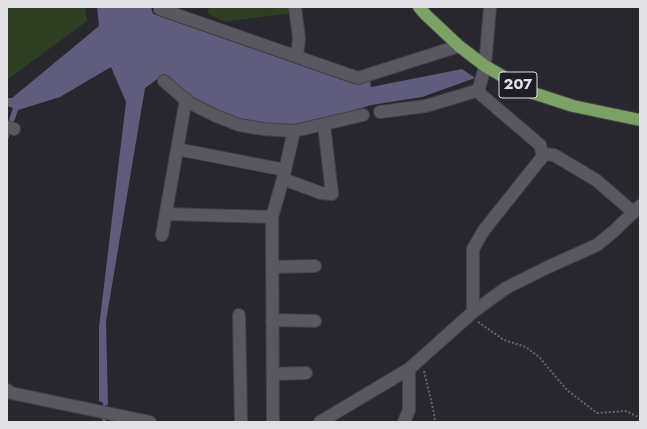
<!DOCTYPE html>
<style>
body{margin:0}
#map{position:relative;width:647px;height:429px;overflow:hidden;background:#28272e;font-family:Jost,sans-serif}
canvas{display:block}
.frame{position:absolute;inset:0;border:8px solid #e0e0e5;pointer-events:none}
</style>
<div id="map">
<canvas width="647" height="429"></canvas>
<div class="frame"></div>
</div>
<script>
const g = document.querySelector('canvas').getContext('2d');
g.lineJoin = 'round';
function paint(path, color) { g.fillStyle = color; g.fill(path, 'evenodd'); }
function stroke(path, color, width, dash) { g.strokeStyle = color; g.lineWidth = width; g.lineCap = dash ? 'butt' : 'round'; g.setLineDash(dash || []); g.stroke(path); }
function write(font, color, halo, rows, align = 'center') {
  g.font = font + ' Jost,sans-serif'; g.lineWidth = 3; g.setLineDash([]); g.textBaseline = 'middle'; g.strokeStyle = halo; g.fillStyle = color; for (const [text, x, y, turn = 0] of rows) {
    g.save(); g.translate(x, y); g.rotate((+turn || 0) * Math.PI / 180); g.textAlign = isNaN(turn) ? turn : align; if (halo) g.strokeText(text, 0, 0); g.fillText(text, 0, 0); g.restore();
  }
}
paint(new Path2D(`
 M7,7h78l2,14 -80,59z
 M207,7h83l1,6 -67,9 -15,-8z`), '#2d3e23');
paint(new Path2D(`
 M97,7h54l2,7 201,70 16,-4 1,7 91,-18 13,9 -53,19 -51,8 -36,11 -47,10 -38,-4 -37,-11 -31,-16 -19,-20 -18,13 -39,233 2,84 -9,-4v-74l27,-225 -15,-35 -51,30 -42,13 -11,32v-16l6,-18 -6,-2v-8h5l87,-72z`), '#605c7d');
stroke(new Path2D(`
 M104,422l1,-23`), '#605c7d', 3.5);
const minor = new Path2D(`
 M160,7v2l198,69 101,-32
 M295,7l4,31 -2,19
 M164,81l24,21 28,14 23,9 24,4 31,2
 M380,112l46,-6 53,-16
 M7,127l7,2
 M177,149l108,21
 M543,154l11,1 42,25 37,32
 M283,179l38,14 11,1 -8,-70
 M166,214l106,3
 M162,235l24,-136
 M272,267l43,-1
 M473,312v-63l11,-19 59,-74 -3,-11 -62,-53 7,-26 5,-59
 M239,315l2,107
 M272,320l43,1
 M273,374l33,-1
 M7,390l4,3 19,4 120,25
 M273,422l-1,-205 11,-38 11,-48 69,-16
 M320,422l89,-53 64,-57 33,-24 42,-21 49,-22 17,-14 26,-25
 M404,422l5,-12v-41`);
const highway = new Path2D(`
 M419,7l7,8 33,31 26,20 45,26 43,14 67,14`);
stroke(minor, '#434248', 14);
stroke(highway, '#434248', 14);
stroke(new Path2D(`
 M478,322l26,18 22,7 13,10 28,33 30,23 29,-2 14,7
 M424,371l10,42 1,9`), '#65646b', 2, [2, 2]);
stroke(minor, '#595861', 12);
stroke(highway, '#7ba164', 12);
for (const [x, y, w] of [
 [518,85,38]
]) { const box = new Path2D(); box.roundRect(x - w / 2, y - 13, w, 26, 3); g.fillStyle = '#1e1d25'; g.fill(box); stroke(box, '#e0e0e5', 1); }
write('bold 15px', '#e0e0e5', null, [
 ["207",518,85]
]);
</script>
